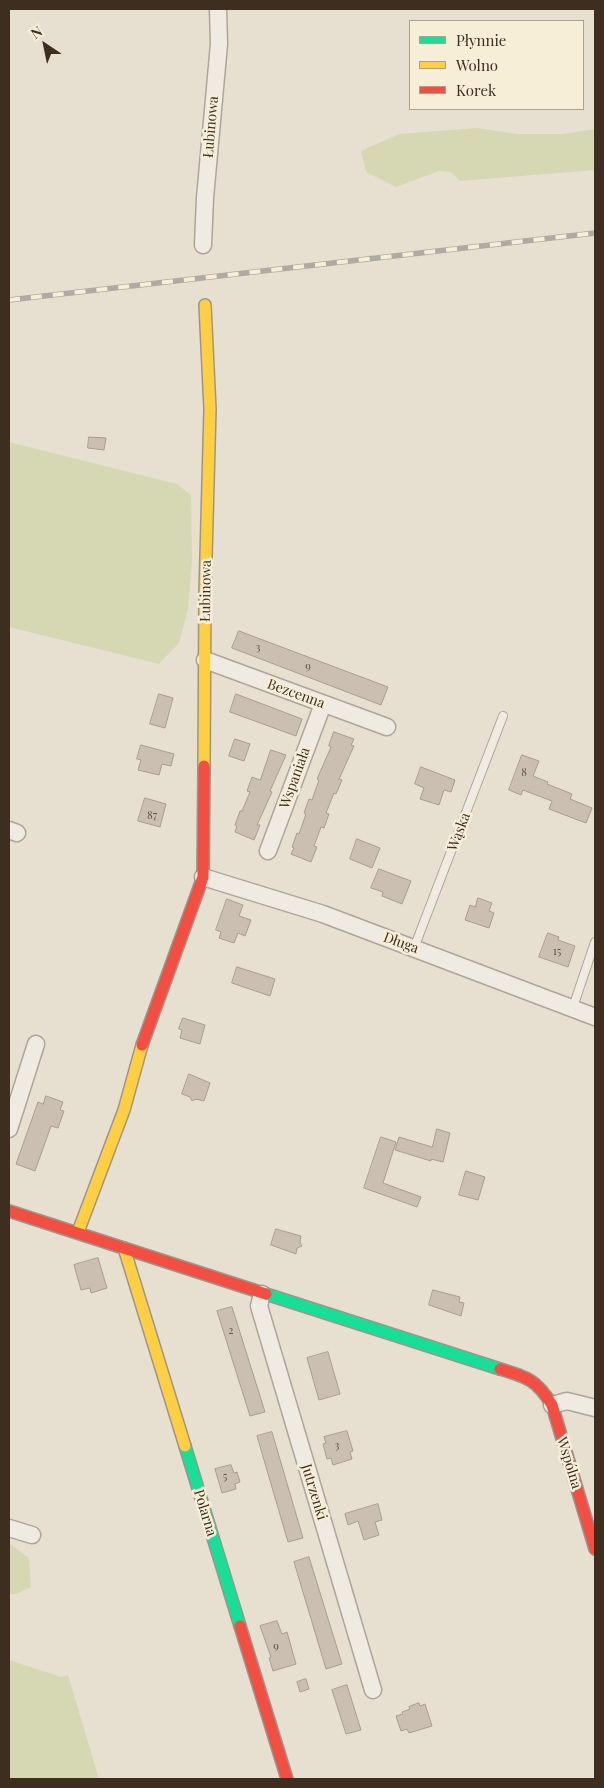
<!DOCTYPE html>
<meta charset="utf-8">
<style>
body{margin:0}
#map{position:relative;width:604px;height:1788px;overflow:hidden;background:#e7e0d1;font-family:"Playfair Display",serif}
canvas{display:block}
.frame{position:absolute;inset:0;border:10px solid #3d2e20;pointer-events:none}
.legend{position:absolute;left:409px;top:20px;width:175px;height:90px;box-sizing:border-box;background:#f7eed8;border:1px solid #ada18e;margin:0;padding:6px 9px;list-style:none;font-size:15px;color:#3d2e20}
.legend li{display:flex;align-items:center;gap:10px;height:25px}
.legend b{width:25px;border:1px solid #ada18e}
.north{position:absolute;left:20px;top:20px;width:50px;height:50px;-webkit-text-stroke:4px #f7eed8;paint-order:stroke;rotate:326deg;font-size:14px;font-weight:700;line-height:20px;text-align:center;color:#3d2e20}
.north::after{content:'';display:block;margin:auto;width:18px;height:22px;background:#3d2e20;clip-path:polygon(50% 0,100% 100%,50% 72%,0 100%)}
</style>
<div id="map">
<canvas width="604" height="1788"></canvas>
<div class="frame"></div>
<ul class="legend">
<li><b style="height:6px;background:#16e098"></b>Płynnie</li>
<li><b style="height:6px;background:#ffcf43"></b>Wolno</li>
<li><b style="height:6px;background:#f24e42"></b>Korek</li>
</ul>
<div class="north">N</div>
</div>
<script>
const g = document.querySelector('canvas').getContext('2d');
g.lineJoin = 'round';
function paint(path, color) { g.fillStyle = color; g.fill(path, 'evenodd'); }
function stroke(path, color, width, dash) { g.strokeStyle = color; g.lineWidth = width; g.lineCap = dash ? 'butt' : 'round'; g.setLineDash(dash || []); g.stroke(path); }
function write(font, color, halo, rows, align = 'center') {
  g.font = font + ' "Playfair Display",serif'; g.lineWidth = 5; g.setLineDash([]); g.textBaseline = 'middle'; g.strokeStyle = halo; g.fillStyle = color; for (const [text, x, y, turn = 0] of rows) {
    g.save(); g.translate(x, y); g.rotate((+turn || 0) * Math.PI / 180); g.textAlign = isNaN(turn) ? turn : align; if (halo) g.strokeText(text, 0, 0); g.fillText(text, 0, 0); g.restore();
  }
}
paint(new Path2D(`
 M477,128l40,6h46l32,-5v41l-135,11 -9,-9 -12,-1 -43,16 -30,-15 -5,-21 38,-17z
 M9,442l168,42 14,11 1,64 -4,51 -9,33 -20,21 -150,-37z
 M9,1543l20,15 2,29 -15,7h-7z
 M9,1660l52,17 7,-2 31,104h-90z`), '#d6d7b3');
const building = new Path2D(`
 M89,437l17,1 -2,12 -16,-2z
 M239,631l149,56 -7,18 -149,-57z
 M159,694l14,4 -8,30 -15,-4z
 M236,694l66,25 -6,17 -66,-24z
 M334,732l20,7 -3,6 3,1 -15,33 3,1 -6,14 -2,-1 -8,20 3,1 -5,14 -3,-1 -7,19 3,1 -6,15 -20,-8 3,-6 -2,-1 5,-14 2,1 7,-20 -2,-1 5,-14 3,1 7,-20 -2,-1 14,-32 -2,-1z
 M235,739l15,5 -6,17 -15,-5z
 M141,745l33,9 -3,12 -9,-2 -3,11 -21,-5 3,-10 -4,-1z
 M271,750l15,5 -16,36 2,1 -15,33h3l-6,15 -19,-8 2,-6 -2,-1 5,-14h2l8,-19 -3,-1 5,-14 8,3z
 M522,755l17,6 -6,15 15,6 -1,2 25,10 -2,5 22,9 -6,15 -37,-14 3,-8 -29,-11 -2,5 -12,-5z
 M421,767l34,13 -4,12 -7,-2 -5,15 -19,-6 4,-11 -9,-4z
 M145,798l21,6 -6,23 -22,-6z
 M357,839l23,9 -8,20 -22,-9z
 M379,869l32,12 -9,23 -20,-8 1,-4 -12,-4z
 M478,898l14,5 -3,8 5,2 -5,15 -24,-8 5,-15 5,2z
 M227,899l16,6 -4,11 12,4 -6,16 -7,-3 -4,10 -15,-5 2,-6 -5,-2z
 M548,933l11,4 -1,3 17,6 -7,21 -29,-10z
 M237,967l38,12 -5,17 -38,-13z
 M183,1018l22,7 -5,19 -20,-6 2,-8 -3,-1z
 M189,1074l21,9 -6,18 -8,-2 -4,2 -2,-4 -8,-3z
 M46,1096l17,6 -3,8 4,1 -6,17 -7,-2 -16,45 -19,-7 22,-62 5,2z
 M437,1129l13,4 -7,29 -12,-3v2l-36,-11 4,-13 33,10z
 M381,1137l15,5 -13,41 38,14 -4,10 -53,-19z
 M466,1171l19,6 -7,23 -19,-5z
 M276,1229l25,7 -1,6 2,4 -5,2 -1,6 -25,-9z
 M98,1258l9,30 -16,5 -1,-5 -9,2 -7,-25z
 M433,1290l27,7 -1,5 5,1 -3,13 -32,-11z
 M232,1307l33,105 -15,4 -33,-105z
 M328,1352l12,42 -21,6 -12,-42z
 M347,1431l6,20 -3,1 2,7 -19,6 -2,-7 -4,1 -4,-15 3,-1 -2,-6z
 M272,1432l31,106 -15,4 -31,-106z
 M231,1465l3,8 3,-1 3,10 -5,2 1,5 -14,4 -7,-24z
 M378,1504l4,16 -7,2 4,13 -15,5 -6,-19 -10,4 -3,-11z
 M309,1557l33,107 -16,5 -32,-107z
 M277,1621l5,13 5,-2 9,32 -23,7 -4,-13 2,-1 -11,-31z
 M306,1679l3,10 -9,3 -3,-10z
 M347,1685l14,45 -15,4 -14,-44z
 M419,1703l1,3 5,-2 7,22 -23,7 -2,-4 -6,2 -5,-15 7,-2 -1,-2 8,-3 -1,-2z`);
paint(building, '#cbbfb2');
stroke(building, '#a89c90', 1);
const lane = new Path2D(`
 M414,948l89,-232
 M573,1007l22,-65`);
const street = new Path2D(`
 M203,245l2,-47 14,-154 -1,-35
 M205,660l182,67
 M9,830l8,3
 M268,851l55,-147
 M203,877l120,37 272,103
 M9,1129l27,-85
 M262,1294l-3,12 114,384
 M552,1405l15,-4 28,7
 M9,1528l23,7`);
const fast = new Path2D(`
 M266,1294l234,75
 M185,1446l55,180`);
const slow = new Path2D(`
 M204,766l1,-172 5,-185 -5,-104
 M78,1232l46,-122 18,-65
 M124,1248l61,198`);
const jam = new Path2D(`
 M142,1045l61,-168 1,-111
 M9,1211l257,83
 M500,1369c27,8 37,11 52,36l43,144
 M240,1626l47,153`);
stroke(lane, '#ada599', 10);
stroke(street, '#ada599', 19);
stroke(fast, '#9c958a', 14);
stroke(slow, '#9c958a', 14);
stroke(jam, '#9c958a', 14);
stroke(lane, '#efebe3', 8);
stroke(street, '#efebe3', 16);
stroke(fast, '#16e098', 11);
stroke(slow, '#ffcf43', 11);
stroke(jam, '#f24e42', 11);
const rail = new Path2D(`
 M9,300l586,-67`);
stroke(rail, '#afaaa2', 5.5);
stroke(rail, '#f7eed8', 4, [11]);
write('11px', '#605244', null, [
 ["3",258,648],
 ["9",308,667],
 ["8",524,773],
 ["87",152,816],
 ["15",557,952],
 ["2",231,1331],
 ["3",337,1446],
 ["5",225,1477],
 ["9",276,1647]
]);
write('14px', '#3d2e20', '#f7eed8', [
 ["Łubinowa",211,127,-85],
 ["Łubinowa",206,591,-89],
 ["Bezcenna",296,694,20],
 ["Wspaniała",295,778,-70],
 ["Wąska",459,832,-69],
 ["Długa",401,943,20],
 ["Wspólna",569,1463,73],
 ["Jutrzenki",314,1492,73],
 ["Polarna",205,1513,73]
]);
</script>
